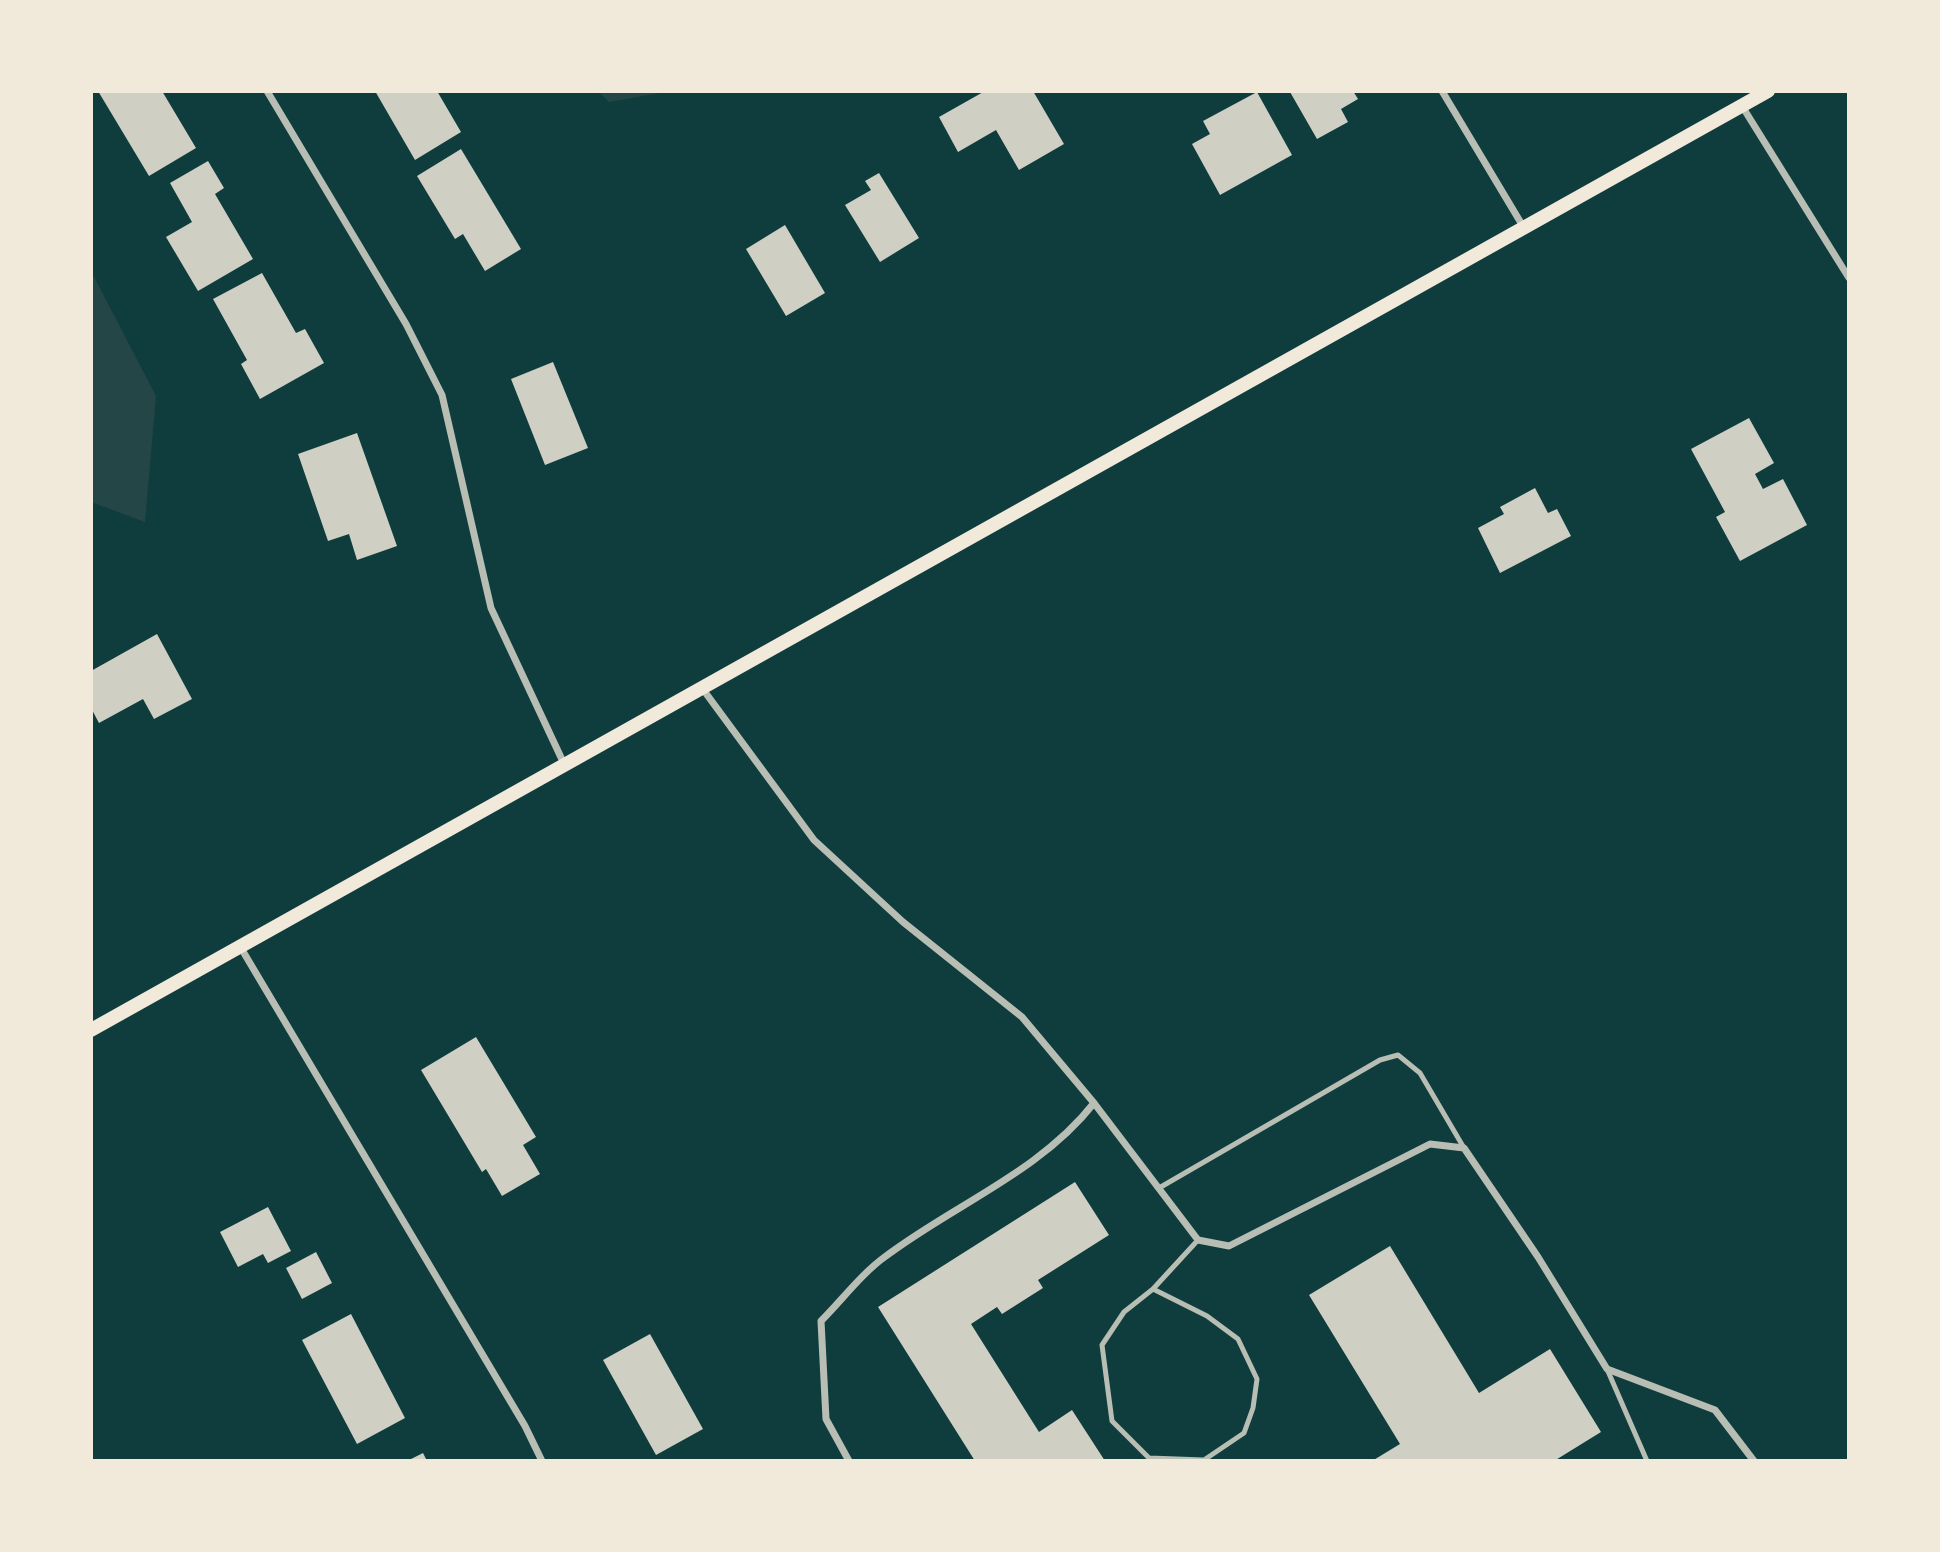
<!DOCTYPE html>
<style>
body{margin:0}
#map{position:relative;width:1940px;height:1552px;overflow:hidden;background:#0f3d3e;font-family:Ubuntu,sans-serif}
canvas{display:block}
.frame{position:absolute;inset:0;border:93px solid #f1e9da;pointer-events:none}
</style>
<div id="map">
<canvas width="1940" height="1552"></canvas>
<div class="frame"></div>
</div>
<script>
const g = document.querySelector('canvas').getContext('2d');
g.lineJoin = 'round';
function paint(path, color) { g.fillStyle = color; g.fill(path, 'evenodd'); }
function stroke(path, color, width, dash) { g.strokeStyle = color; g.lineWidth = width; g.lineCap = dash ? 'butt' : 'round'; g.setLineDash(dash || []); g.stroke(path); }
paint(new Path2D(`
 M598,91h73l-62,11z
 M91,271l65,125 -11,126 -54,-20z`), '#244646');
paint(new Path2D(`
 M98,91h64l34,57 -47,28z
 M375,91h62l24,41 -46,28z
 M985,91h48l31,53 -45,26 -23,-40 -38,22 -19,-35z
 M1293,91h60l5,8 -17,10 7,13 -31,17 -27,-47z
 M1257,92l35,63 -72,40 -28,-51 18,-10 -7,-13z
 M461,149l60,100 -36,22 -22,-37 -8,5 -38,-63z
 M208,161l16,27 -9,6 38,65 -55,32 -32,-54 26,-15 -22,-39z
 M879,173l40,65 -39,24 -35,-57 26,-15 -6,-9z
 M785,225l40,68 -39,23 -40,-67z
 M262,273l34,60 9,-4 19,34 -64,36 -19,-35 6,-4 -34,-61z
 M553,362l35,86 -43,17 -34,-86z
 M1749,418l25,45 -19,11 8,15 20,-10 24,46 -67,36 -24,-44 9,-5 -34,-63z
 M357,433l40,113 -40,14 -8,-26 -21,7 -30,-87z
 M1535,488l13,25 9,-4 14,27 -71,37 -22,-45 26,-14 -4,-7z
 M157,634l35,65 -38,20 -11,-20 -44,24 -8,-15v-37z
 M476,1037l60,100 -13,8 17,29 -38,22 -16,-27 -4,3 -61,-102z
 M1075,1182l34,53 -71,45 5,8 -41,26 -5,-7 -26,17 68,108 33,-22 33,51h-130l-97,-154z
 M268,1207l23,44 -23,12 -5,-9 -25,13 -18,-35z
 M1390,1246l89,147 71,-44 51,83 -47,29h-182l28,-17 -91,-149z
 M316,1252l16,31 -30,16 -16,-31z
 M351,1314l54,104 -48,26 -55,-104z
 M650,1334l53,95 -47,26 -53,-95z
 M423,1453l4,8h-20z`), '#cfcfc3');
stroke(new Path2D(`
 M1159,1188l221,-128 18,-5 22,18 44,75
 M1153,1289l-29,23 -22,33 10,76 37,37 55,2 40,-27 9,-25 4,-29 -19,-40 -31,-23 -54,-27 45,-49
 M1607,1369l40,92`), '#b8beb3', 5);
stroke(new Path2D(`
 M267,91l139,233 36,71 49,213 74,158
 M1442,91l82,137
 M1742,106l107,172
 M702,688l112,152 89,82 119,95 72,86 104,137 31,6 201,-102 34,4 74,109 69,112 108,41 39,51
 M241,948l284,478 17,35
 M849,1461l-23,-42 -5,-98c21,-21 41,-48 65,-65 69,-52 154,-84 208,-153`), '#b8beb3', 7);
stroke(new Path2D(`
 M91,1030l1677,-939`), '#f1e9da', 14);
</script>
